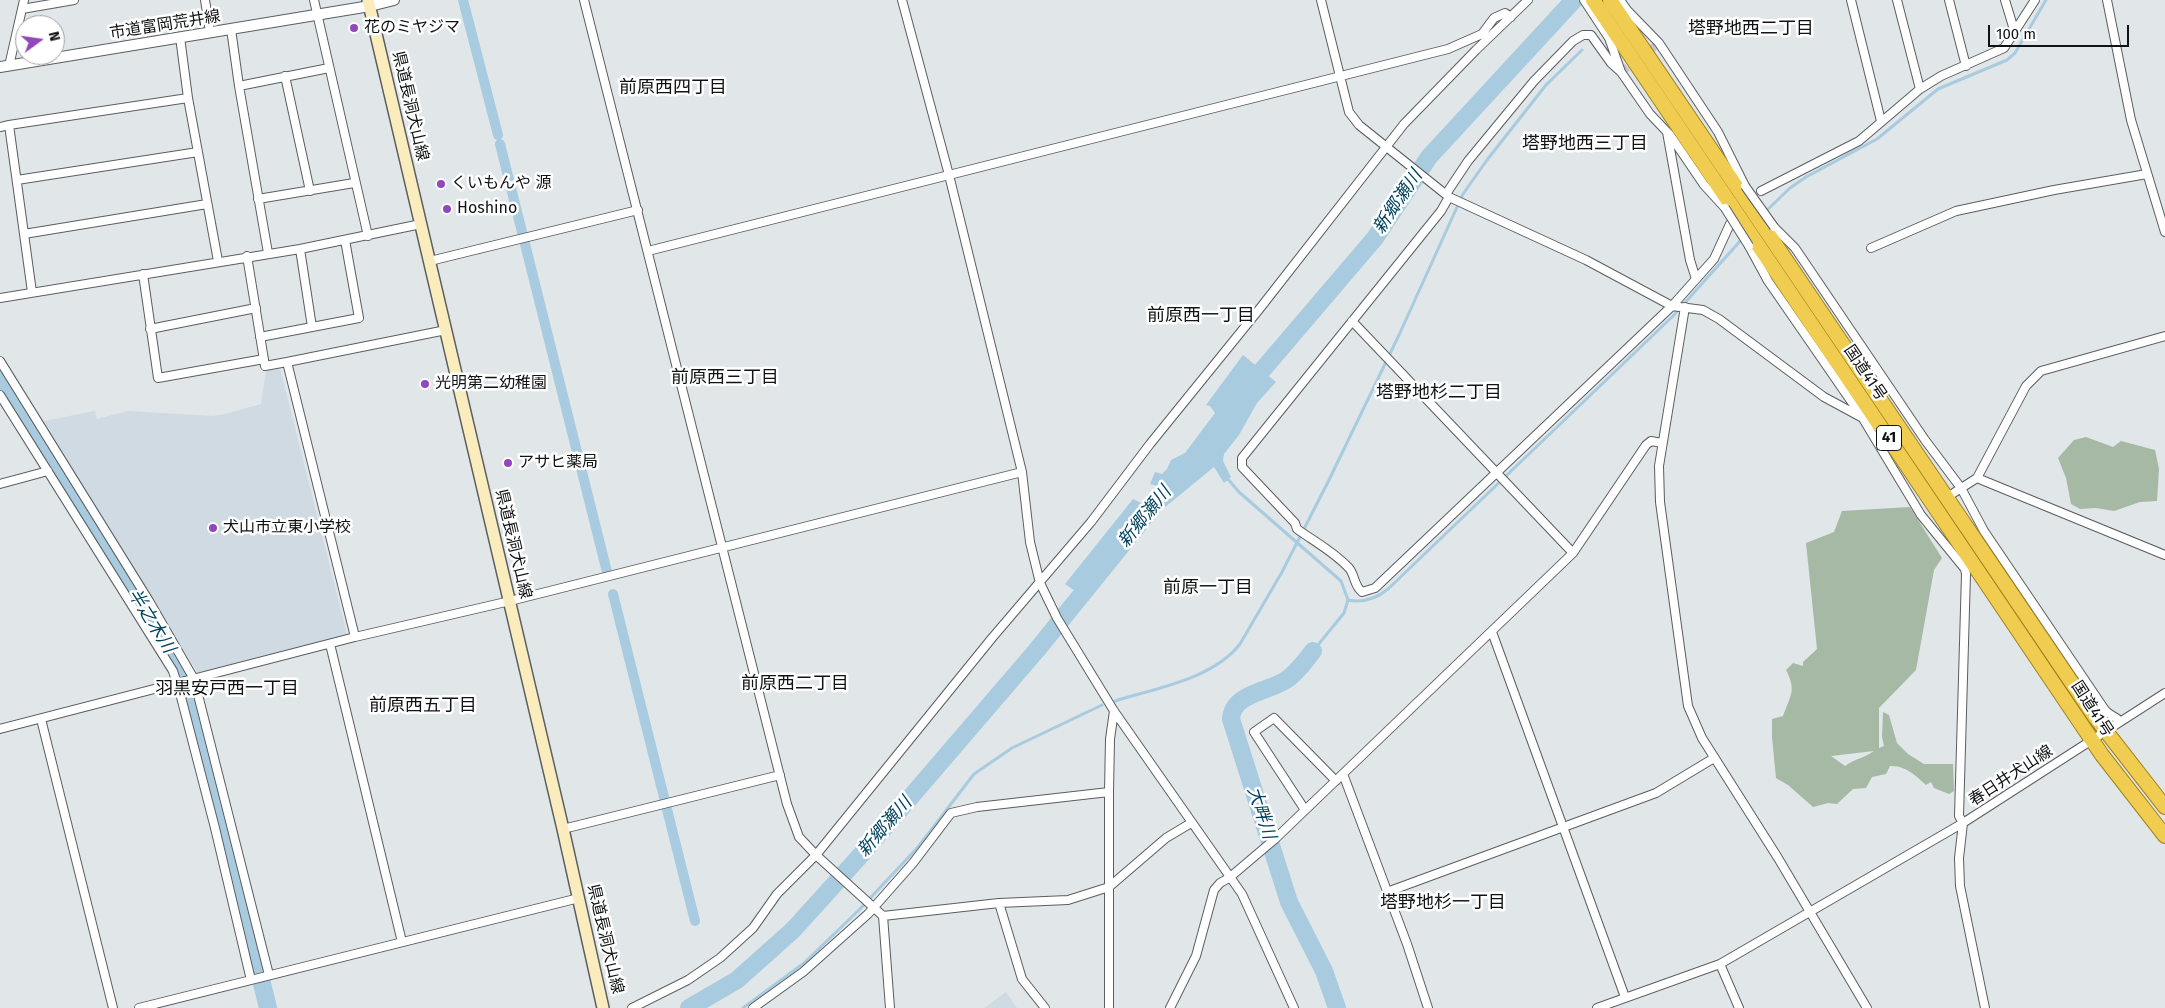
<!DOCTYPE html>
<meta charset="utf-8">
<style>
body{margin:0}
#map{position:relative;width:2165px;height:1008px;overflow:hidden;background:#e1e6e9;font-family:"Fira Sans",sans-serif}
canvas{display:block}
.north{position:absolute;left:15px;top:15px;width:50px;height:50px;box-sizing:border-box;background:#fff;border:1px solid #9fa0a1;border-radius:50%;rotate:76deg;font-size:14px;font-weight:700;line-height:20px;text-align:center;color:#101213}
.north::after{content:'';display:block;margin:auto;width:18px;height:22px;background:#9148ba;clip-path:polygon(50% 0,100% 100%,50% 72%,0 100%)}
.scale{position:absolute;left:1988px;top:25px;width:141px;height:22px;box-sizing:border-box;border:2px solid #101213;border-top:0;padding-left:6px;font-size:15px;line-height:18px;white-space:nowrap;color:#101213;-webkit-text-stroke:4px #fff;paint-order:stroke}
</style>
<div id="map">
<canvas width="2165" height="1008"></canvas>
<div class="north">N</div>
<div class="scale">100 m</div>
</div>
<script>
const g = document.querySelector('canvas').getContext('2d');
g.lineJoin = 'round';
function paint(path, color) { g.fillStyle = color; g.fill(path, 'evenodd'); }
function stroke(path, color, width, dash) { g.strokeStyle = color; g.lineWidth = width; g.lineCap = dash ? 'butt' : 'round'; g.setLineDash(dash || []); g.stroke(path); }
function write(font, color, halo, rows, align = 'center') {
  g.font = font + ' "Fira Sans","Noto Sans JP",sans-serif'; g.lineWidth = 5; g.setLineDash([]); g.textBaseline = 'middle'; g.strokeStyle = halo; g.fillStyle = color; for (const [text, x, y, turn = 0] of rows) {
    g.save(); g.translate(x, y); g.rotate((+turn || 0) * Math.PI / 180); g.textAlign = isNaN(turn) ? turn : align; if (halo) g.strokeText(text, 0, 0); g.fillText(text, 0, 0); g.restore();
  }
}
paint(new Path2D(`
 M280,368l67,266 -2,3 -147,36 -159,-251 56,-11 2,8 31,-8 85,5 12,-2 36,-10 5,-33z
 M1006,992l11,16h-33z`), '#cfdae3');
paint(new Path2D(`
 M2086,437l27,10 8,-6 34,9 4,19 -2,32 -17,1 -26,9 -18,-3 -16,1 -9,-5 -5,-26 -8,-20 16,-18z
 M1910,507l32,51 -8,12 -18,100 -37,38v40l5,-2 -2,-9 1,-25 6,3 8,28 11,11 16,10h29l1,27 -5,3 -15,-6 -3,-6 -5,3c-11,-10 -21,-20 -36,-19l-4,8 -14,3 -6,11 -13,1 -16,15 -9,-1 -15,4 -25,-22 -12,-7 -4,-41v-18l11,-3c7,-20 14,-25 3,-46l7,-7 10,3v-4l14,-13 -11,-106 28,-11 8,-21zM1874,751c-9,7 -20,8 -29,15l-14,-10z`), '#a5b9a4');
paint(new Path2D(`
 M1243,355l33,27 -19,21 -18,32 -15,19 -1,7 8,16 -7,6 -10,-16 -55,45 -13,-2 -23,25 -13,20 -35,36 -10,-7 68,-85 8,4 16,-17 -7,-2 5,-12 7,2 5,-5 4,-9 14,-7 30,-40 -5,-7 -4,-1z`), '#a8cbe0');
stroke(new Path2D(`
 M1764,213l26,-25 16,-11 71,-38 61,-50 69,-29 8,-7 31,-53
 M1227,478l12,14 102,89 7,19 -4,13 -31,38
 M1348,600c15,3 28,-1 40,-11l285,-273 69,-77
 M1115,701c41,-13 98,-22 125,-57l42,-72 47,-92 70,-145 64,-141 24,-34 59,-75 36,-35
 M743,1008l61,-45 55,-53 59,-63 56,-73 38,-26 90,-43`), '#a8cbe0', 3);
stroke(new Path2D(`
 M463,0l35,135
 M500,144l107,428
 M613,594l82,327`), '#a8cbe0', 10);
stroke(new Path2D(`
 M0,379l37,56 142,231c39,109 61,229 89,342
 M1247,388l128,-150 54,-81 145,-157
 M1313,651c-8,10 -16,22 -27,29 -18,12 -53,13 -55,39l58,183 35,69 13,37
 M689,1008l48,-28 56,-50 67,-74 176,-205 128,-158`), '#a8cbe0', 18);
stroke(new Path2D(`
 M1621,72l38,-29`), '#c2c6c9', 8, [8, 4]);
const minor = new Path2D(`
 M205,0l5,32
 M314,0l54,236
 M584,0l203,804 12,33 17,18 67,61 7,92
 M902,0l47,175 73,297 8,70 10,41 17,35 57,93 128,183 52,114
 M1321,0l28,112 10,13 90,72 137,63 86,46 31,4 16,9 105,78 37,20
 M1584,0l25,38 12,34 29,42 20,21 34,50 21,23
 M1620,0l7,10 32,33 59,89 27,54
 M1851,0l30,121
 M1897,0l23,89
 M1949,0l17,66
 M2005,0l10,33
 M2107,0l24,120 34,112
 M22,9l52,-9
 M231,29l8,57 29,167
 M180,37l8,61 30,163
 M9,66l15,-66
 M285,76l25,115
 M239,86l90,-18
 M9,125l179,-27
 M0,127l9,-2 23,167
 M1667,132l23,128 6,19
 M17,180l181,-28
 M1761,191l98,-50 61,-52 21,-13 63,-28 31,-48
 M1446,194l22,-33 66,-80 39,-40 10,-6h8l20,28 10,9
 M1449,197l-8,14 -199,247v9l53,56 2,6c18,13 36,22 52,39 6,7 5,18 13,24l13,-4 297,-282 42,-47 16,-35
 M258,199l96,-16
 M1774,227l21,21 130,192 36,48 23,43 121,179c5,6 10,6 15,11
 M24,234l183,-30
 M1871,248l85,-37 98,-21 93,-16
 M300,249l12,78
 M648,251l800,-202 34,-15 12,-16 11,-5 6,4
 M247,256l18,110 22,-4 68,275
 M430,261l208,-51
 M143,274l15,104 106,-19
 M0,298l300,-49 121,-25
 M1685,307l-26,159 1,36 28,204 14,32 76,120 89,150
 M1352,321l221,232
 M150,329l106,-21
 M260,337l99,-19 -14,-78
 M0,361l149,240 45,78 75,296
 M287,362l159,-32
 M0,395l173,276 8,26 34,131 36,152
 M1977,478l188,77
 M0,484l48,-13
 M1952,494l25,-16 49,-92 15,-15 124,-35
 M1492,632l133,365
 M330,644l72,298
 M41,719l72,289
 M0,729l355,-92 155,-36 512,-129
 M1343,774l64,170 21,64
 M1305,810l-51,-78 20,-14 62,63
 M563,829l217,-54
 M1387,892l269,-99 58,-35
 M999,903l23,76 23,29
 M883,916l116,-13 69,-3 41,-13 57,-49 25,-15
 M1720,964l19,44
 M139,1008l440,-110
 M632,1008l56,-28 32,-22 33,-30 24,-34 39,-39 176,-217 99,-116 59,-78 111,-137 143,-183 72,-74 52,-50
 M753,1008l50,-36 65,-58 45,-51 38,-50 26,-6 132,-15
 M1109,1008v-216l1,-53 4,-28
 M1170,1008l26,-52 18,-66 6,-7 9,-5 46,-39 298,-286 73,-108 5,-4 11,2
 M1597,1008l123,-44 243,-141 -4,-7 7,-242 -1,-5 -44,-54 -59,-98 -94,-136 -19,-35
 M1985,1008l-25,-122 -1,-28 4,-35 202,-130`);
const tertiary = new Path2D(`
 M0,67l370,-61 24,-6`);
const secondary = new Path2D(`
 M368,0l195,829 40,179`);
const trunk = new Path2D(`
 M1593,0l509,755 63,81
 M1610,0l485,717 70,90`);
stroke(minor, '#5a5e61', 10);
stroke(tertiary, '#5a5e61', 12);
stroke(secondary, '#5a5e61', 14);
stroke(trunk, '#a0831e', 16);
stroke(minor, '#fff', 8);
stroke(tertiary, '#fff', 10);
stroke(secondary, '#faecbd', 11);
stroke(trunk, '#f0cc50', 14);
const minorBridge = new Path2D(`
 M1745,186l29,41
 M1725,208l24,38`);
stroke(minorBridge, '#5a5e61', 10, []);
stroke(minorBridge, '#fff', 8);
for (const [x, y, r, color] of [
 [354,28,5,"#9148ba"],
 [441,184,5,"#9148ba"],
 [447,209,5,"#9148ba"],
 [425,384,5,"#9148ba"],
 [508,463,5,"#9148ba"],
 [213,528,5,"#9148ba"]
]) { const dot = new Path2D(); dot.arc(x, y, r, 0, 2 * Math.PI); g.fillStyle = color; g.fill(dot); stroke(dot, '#fff', 2); }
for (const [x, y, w] of [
 [1889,438,25]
]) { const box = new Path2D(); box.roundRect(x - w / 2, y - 12.5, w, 25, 4); g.fillStyle = '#fff'; g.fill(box); stroke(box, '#101213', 1); }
write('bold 15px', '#101213', null, [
 ["41",1889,438]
]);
write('16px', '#101213', '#fff', [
 ["市道富岡荒井線",165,25,-9],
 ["県道長洞犬山線",410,106,77],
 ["国道41号",1865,373,56],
 ["県道長洞犬山線",513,544,77],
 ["国道41号",2092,709,57],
 ["春日井犬山線",2011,776,-33],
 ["県道長洞犬山線",605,939,77]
]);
write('16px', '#101213', '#fff', [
 ["花のミヤジマ",364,28],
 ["くいもんや 源",451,184],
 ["Hoshino",457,209],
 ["光明第二幼稚園",435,384],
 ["アサヒ薬局",518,463],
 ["犬山市立東小学校",223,528]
], 'left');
write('18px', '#101213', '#fff', [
 ["塔野地西二丁目",1751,29],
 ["前原西四丁目",673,88],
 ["塔野地西三丁目",1585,144],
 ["前原西一丁目",1201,316],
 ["前原西三丁目",725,378],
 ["塔野地杉二丁目",1439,393],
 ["前原一丁目",1208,588],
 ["前原西二丁目",795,684],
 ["羽黒安戸西一丁目",227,689],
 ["前原西五丁目",423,706],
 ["塔野地杉一丁目",1443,903]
]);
write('italic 18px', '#004360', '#fff', [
 ["新郷瀬川",1398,202,-56],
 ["新郷瀬川",1145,517,-51],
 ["半之木川",151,621,58],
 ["大畔川",1261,813,72],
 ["新郷瀬川",885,827,-49]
]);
</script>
